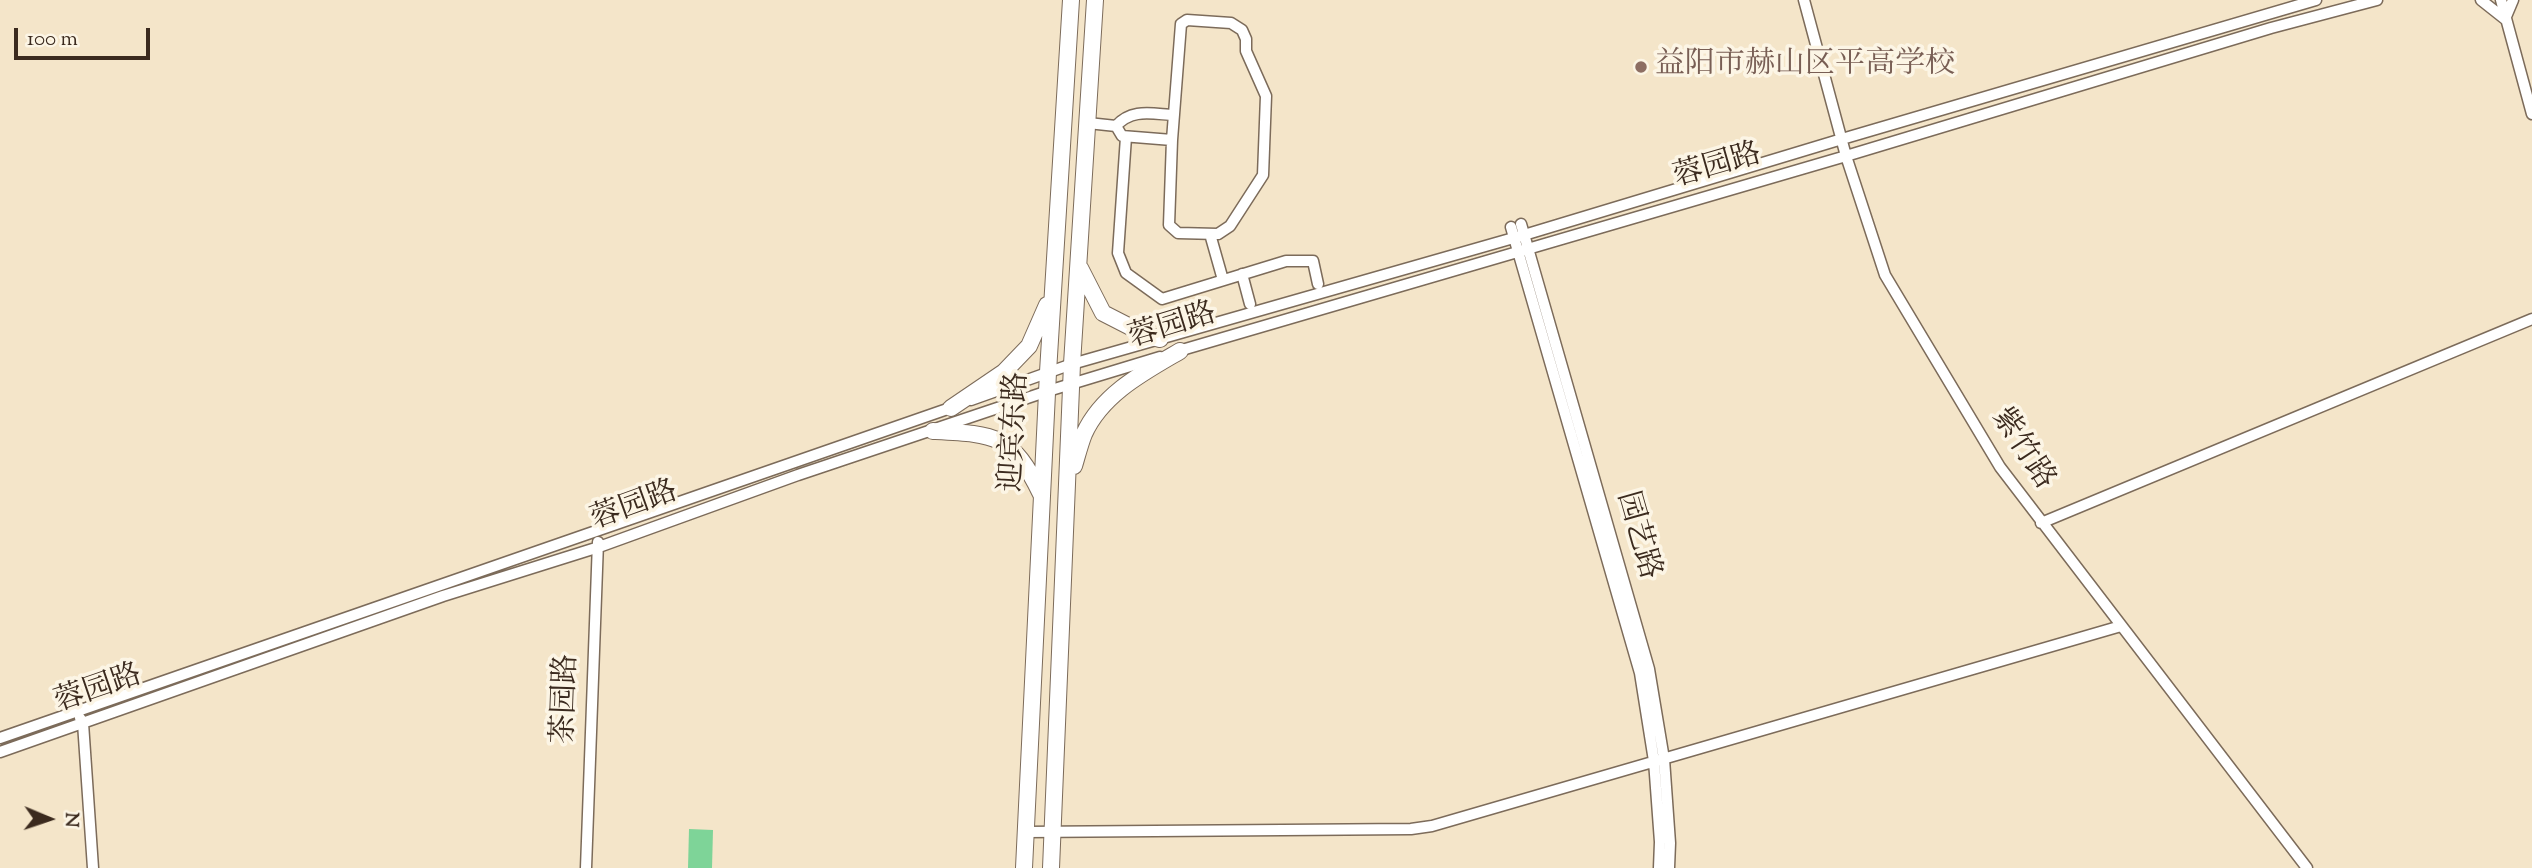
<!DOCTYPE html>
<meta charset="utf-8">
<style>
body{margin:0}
#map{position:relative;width:2532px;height:868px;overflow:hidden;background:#f4e5c9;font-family:"Sorts Mill Goudy",serif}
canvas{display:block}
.north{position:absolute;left:14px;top:784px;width:70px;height:70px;-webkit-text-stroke:5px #fcf5e5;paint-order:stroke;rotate:92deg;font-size:19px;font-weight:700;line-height:28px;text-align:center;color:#3b2a1e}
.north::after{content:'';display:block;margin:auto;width:24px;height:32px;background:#3b2a1e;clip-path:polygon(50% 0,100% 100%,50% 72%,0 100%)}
.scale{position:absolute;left:14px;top:28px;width:136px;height:32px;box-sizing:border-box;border:4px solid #3b2a1e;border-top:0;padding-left:9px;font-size:21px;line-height:24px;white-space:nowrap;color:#3b2a1e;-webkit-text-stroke:5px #fcf5e5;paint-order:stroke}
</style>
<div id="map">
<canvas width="2532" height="868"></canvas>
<div class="north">N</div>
<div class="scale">100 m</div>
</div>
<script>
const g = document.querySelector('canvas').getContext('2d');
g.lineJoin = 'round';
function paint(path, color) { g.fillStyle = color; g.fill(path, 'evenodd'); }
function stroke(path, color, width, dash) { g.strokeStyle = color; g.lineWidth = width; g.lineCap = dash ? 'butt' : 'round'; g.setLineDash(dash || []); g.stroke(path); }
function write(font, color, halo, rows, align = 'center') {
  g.font = font + ' "Sorts Mill Goudy","Noto Serif SC",serif'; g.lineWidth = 7; g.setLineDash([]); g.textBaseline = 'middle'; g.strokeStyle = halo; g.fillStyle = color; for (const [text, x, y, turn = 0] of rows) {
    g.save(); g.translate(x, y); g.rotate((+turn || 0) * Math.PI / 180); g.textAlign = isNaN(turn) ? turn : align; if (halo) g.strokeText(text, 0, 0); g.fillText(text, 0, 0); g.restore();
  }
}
paint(new Path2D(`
 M689,829l24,1 -1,38h-24z`), '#7ed498');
const minor = new Path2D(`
 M1804,0l42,156 39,119 115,192 307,401
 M2481,0l24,19 8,-19
 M2501,0l31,114
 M1187,20l44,3 11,7 4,9v12l20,45 -3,79 -33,51 -12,8 -40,-1 -9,-8 3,-85 9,-116z
 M1088,123l28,3
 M1126,137l-8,116 8,20 36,26 124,-38h27l5,23
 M1172,140l-50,-4 -6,-10c16,-18 36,-12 58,-11
 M1521,224l128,445 15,90 6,84 -1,25
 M1511,227l129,446 14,88 6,81 -1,26
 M1210,234l13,46
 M1242,274l8,30
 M1175,352l671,-196 425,-128 106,-28
 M971,400l101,-36 452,-129 318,-96 474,-139
 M2041,523l491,-204
 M80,718l3,5 10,145
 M0,738l956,-332
 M0,752l443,-156 156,-49 199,-72 250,-84 112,-34
 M1026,832l385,-3 21,-3 689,-200
 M586,868l12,-326`);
const highway = new Path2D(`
 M1080,268l23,45 43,22 14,4
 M951,408l53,-36 25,-26 18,-41
 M933,431c62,3 79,3 108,63
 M1074,466c3,-10 6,-22 10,-32 18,-40 60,-62 96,-83
 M1024,868l24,-496 23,-372
 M1051,868l21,-504 23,-364`);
stroke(minor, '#7c6b5a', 13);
stroke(highway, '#7c6b5a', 18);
stroke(minor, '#fff', 10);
stroke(highway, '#fff', 16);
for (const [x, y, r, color] of [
 [1641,67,7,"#8d6e63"]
]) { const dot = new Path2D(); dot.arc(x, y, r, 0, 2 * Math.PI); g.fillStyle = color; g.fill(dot); stroke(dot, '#fcf5e5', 2.5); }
write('30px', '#785e54', '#fcf5e5', [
 ["益阳市赫山区平高学校",1655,67]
], 'left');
write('30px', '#3b2a1e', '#fcf5e5', [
 ["蓉园路",1718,168,-16],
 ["蓉园路",1173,328,-17],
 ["迎宾东路",1017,432,-87],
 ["紫竹路",2021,450,57],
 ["蓉园路",635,508,-20],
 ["园艺路",1636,536,74],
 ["蓉园路",99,691,-19],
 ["茶园路",568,699,-88]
]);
</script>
